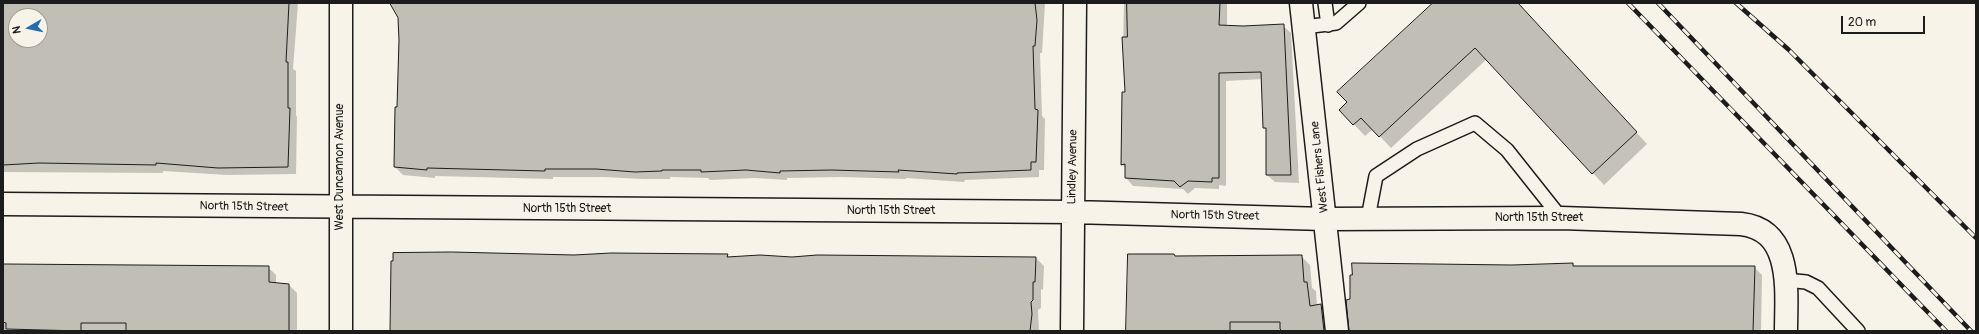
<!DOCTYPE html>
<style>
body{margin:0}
#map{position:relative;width:1979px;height:334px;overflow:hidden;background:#f7f3e8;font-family:Pangolin,sans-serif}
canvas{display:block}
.frame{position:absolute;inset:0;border:4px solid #1c1c1c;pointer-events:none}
.north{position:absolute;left:8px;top:8px;width:40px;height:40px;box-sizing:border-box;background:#f7f3e8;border:1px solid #9f9d96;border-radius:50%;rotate:261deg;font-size:11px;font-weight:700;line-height:16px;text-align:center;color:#1c1c1c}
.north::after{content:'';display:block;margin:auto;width:14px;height:18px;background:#1f6fb2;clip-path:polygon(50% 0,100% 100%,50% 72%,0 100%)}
.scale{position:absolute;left:1841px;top:16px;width:84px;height:18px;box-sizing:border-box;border:2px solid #1c1c1c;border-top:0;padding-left:5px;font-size:12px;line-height:14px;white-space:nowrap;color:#1c1c1c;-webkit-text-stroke:3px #f7f3e8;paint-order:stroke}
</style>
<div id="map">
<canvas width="1979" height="334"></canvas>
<div class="frame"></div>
<div class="north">N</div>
<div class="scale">20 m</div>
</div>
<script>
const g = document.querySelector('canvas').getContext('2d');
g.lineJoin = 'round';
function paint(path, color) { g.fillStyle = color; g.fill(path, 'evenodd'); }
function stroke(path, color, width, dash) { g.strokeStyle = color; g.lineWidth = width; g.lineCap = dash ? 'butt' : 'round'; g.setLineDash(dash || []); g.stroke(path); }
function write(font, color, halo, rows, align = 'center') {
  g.font = font + ' Pangolin,sans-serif'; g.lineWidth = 3; g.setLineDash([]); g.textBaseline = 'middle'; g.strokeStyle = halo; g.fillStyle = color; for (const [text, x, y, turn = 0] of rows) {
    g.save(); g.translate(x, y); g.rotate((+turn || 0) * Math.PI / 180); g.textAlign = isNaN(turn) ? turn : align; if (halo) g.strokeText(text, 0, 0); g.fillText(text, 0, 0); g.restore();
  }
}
paint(new Path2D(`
 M3,3h295l-5,66 3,2v44l1,2 -1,57 -69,1 -64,-4v2l-160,-1zM16,16h24v24h-24z
 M400,3h645l-3,50h-2l2,63 3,3 -1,51h-5v7l-74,3 -1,2 -58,-4v1l-65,-2 -54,1v2l-32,-2 -45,2 -2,-2 -38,-1v2h-27l-39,-2h-51v2l-118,-3v2l-32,-3 -8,-8z
 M1124,3h103v23h56l8,7 8,150 -24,-1 -8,-7v-44l-3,-3 -1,-49 -37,2v105l-7,-1v4l-24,-1 -7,6 -5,-5 -50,-3 -7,-8v-9l-4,-5 5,-71 -4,-44z
 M1435,3h82l130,141 -43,41 -117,-126 -96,89 -18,-19 -8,7 -25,-26z
 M485,253l89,3 153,-1 3,3h306l8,8 -1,24 -2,-1v19l-3,2 1,21h-648l3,-77z
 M1301,256l9,9 2,23 4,3 1,15 4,-1 9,8 2,18h-204l48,-74z
 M1573,264l3,3h178l8,8 -1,56h-411l162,-65z
 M3,265l265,2 8,8v9l13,1 8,8v38h-294z`), '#0003');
const building = new Path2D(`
 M3,3h286l-3,59h2v46h2l-2,59 -70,1 -62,-5v2l-117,-2 -36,2zM16,16h24v24h-24z
 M390,3h645l2,17 -2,26h-2l2,63 3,1 -2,52h-5v8l-74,3v1l-59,-4 1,2 -67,-2 -52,1v2l-34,-3 -45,2v-2h-39v1l-27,1 -39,-3h-51v2l-118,-3v2l-33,-3 1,-60h2l2,-67 -1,-22z
 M1127,3h93l-1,22 24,1 41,-2 7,151h-25v-47h-3l-2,-56 -42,1v105h-7v4l-24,-1 -8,6 -6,-6 -49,-3v-14l-4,1 1,-73h3l-3,-55h5z
 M1433,3h85l119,129 -45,42 -117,-126 -96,89 -18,-19 -8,7 -14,-15 8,-8 -10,-10z
 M452,252l122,3 37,-2 117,1 -1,3 33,-2 32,2 25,-2 219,2 -1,25h-2v18l-2,2 1,12 -2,17h-640l1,-70h2v-8z
 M1128,254h46l1,2 127,-1 2,27h3l3,24 11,-2 3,27h-42l-2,-2v-7h-50v9h-104z
 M1352,263l160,2 61,-2v3h182l-2,65h-404l-3,-31 4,-1v-24h2z
 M3,264l266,2v16l20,2v47h-163v-8h-45v8l-75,-2v-6l-3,-1z`);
paint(building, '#c0beb5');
stroke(building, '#1c1c1c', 1);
const lane = new Path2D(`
 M1325,3l3,22
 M1304,27l32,-4 23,-20
 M1368,218l8,-42 41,-27 58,-26 32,27 54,68
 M1785,280l21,2 12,6 40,43`);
const street = new Path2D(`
 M341,3v328
 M1301,3l36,328
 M3,204l1070,8 252,7 236,-1 180,6c53,6 45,68 45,107
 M1072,331l3,-328`);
stroke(lane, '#1c1c1c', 16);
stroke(street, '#1c1c1c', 25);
stroke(lane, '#f7f3e8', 13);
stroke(street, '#f7f3e8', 22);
const rail = new Path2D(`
 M1628,3l318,328
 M1658,3l313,328
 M1736,3l53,47 187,188`);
stroke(rail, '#1c1c1c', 4.5);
stroke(rail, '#f7f3e8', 3, [9]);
write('12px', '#1c1c1c', '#f7f3e8', [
 ["West Duncannon Avenue",340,167,-90],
 ["Lindley Avenue",1073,167,-89],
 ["West Fishers Lane",1320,167,-96],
 ["North 15th Street",244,207,1],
 ["North 15th Street",567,209],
 ["North 15th Street",891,211],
 ["North 15th Street",1215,216,1],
 ["North 15th Street",1539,218]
]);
</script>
